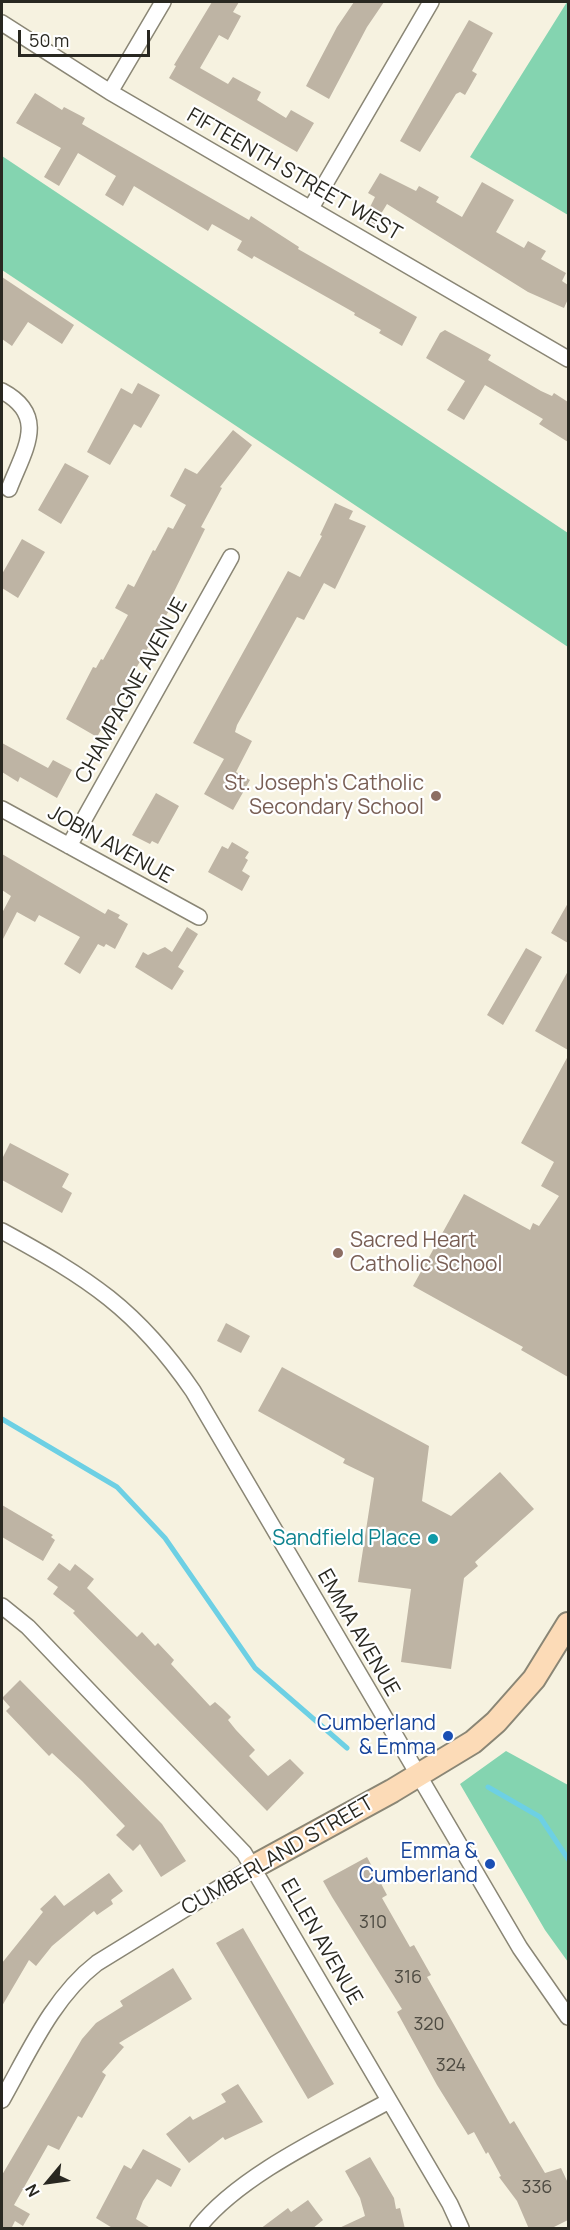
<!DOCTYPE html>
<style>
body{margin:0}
#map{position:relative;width:570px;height:2230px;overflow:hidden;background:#f6f2e0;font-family:Manrope,sans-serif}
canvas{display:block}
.frame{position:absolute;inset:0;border:3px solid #292821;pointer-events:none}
.north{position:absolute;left:18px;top:2152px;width:60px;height:60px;-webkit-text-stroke:4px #fff;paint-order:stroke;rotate:241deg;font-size:16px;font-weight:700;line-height:24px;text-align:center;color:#292821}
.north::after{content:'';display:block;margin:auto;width:21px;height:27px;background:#292821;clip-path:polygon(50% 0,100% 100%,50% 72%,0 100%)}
.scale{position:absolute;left:18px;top:30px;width:132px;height:27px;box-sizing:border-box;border:3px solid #292821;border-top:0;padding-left:8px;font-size:18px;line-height:21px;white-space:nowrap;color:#292821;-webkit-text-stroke:4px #fff;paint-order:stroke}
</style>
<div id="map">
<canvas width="570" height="2230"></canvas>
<div class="frame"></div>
<div class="north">N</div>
<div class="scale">50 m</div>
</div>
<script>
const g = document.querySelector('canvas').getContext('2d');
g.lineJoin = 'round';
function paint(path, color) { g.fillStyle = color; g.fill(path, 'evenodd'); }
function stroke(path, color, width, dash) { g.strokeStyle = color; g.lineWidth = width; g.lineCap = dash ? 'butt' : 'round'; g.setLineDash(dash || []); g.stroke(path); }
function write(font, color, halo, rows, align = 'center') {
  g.font = font + ' Manrope,sans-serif'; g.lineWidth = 4.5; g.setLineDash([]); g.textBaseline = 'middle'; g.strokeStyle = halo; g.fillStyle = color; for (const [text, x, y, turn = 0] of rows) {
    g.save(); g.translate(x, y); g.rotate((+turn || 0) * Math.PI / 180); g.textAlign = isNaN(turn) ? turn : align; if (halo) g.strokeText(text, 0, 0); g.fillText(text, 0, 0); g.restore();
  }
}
paint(new Path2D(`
 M567,2h1v213l-98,-58z
 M2,156l566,377v114l-566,-377z
 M506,1751l62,34v177l-23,-32 -85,-146z`), '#84d4b0');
stroke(new Path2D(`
 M2,1419l115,68 48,51 90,130 92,80
 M488,1787l52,30 28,42`), '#6dd0e4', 5);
paint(new Path2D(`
 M212,2h27l-6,10 8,4 -13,24 -9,-5 -19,33 28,16 5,-7 28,15 -4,8 29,18 5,-8 23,13 -17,29 -128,-74 7,-12 -2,-1z
 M354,2h30l-17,25 -38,72 -23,-13 31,-59z
 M469,20l24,13 -21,38 5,3 -12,21 -5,-3 -4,2 -36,58 -20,-11z
 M35,93l27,17 2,-3 21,11 -3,6 167,96 2,-4 48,31 -1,2 119,68 -15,29 -23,-13 2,-3 -27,-15 1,-2 -101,-57 -2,3 -15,-9 5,-9 -30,-17 -4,7 -74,-45 -11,20 -18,-11 11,-19 -38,-23 -19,33 -15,-9 17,-29 -45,-25z
 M380,173l36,18 3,-5 20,11 -3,5 26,15 20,-35 32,18 -18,32 28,16 4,-7 18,10 -5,8 25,14 -4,8 6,4v14l-4,9 -36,-16 -141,-88 -14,23 -10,-6 12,-24 -7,-4z
 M2,277l72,48 -12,19 -34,-22 -16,24 -10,-7z
 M445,330l46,25 -3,5 53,31 11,5 2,-3 14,9v40l-29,-18 4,-5 -58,-34 -21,35 -17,-10 18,-29 -39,-23 14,-25z
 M138,383l22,12 -19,33 -7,-4 -24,41 -23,-13 34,-64 11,6z
 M233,430l19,15 -32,42 2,1 -21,39 4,2 -38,77 4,1 -74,130 -31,-18 27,-52 3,1 5,-9 2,1 25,-45 -13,-7 13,-24 6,3 19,-37 2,1 13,-24 5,2 13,-24 -16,-9 15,-28 12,6z
 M65,463l24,13 -28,48 -23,-14z
 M335,503l18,8 -4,8 17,7 -31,63 -11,-6 -20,37 -7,-3 -60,108 -2,7 17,9 -16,31 14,8 -17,30 -29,-16 20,-35 -31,-16 95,-172 12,6 22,-41 -2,-1z
 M22,539l23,13 -27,46 -16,-10v-14z
 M2,743l46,25 5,-8 19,10 -15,28 -37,-21 -2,5 -16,-10z
 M156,793l23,13 -21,38 -6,-3 -2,3 -18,-9z
 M232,842l17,10 -4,6 3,2 -6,11 8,5 -8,15 -34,-19 14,-26 6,3z
 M2,854l103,60 3,-5 12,6 -2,3 10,6 -13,25 -9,-5 -2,3 -6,-3 -18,30 -16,-10 16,-27 -41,-22 -4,7 -18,-10 -15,29v-28l9,-17 -9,-6z
 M568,903v40l-17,-10z
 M187,927l11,7 -20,33 6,4 -12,19 -37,-23 8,-15 5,3 17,-8 7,5z
 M526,948l16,9 -39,68 -16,-10z
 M568,971v79l-33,-19z
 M568,1056v321l-47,-27 2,-3 -110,-61 51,-92 66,36 3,-7 6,3 20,-30 -18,-10 13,-24 -33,-19z
 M10,1143l59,31 -7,13 10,6 -10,20 -60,-33v-21z
 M226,1323l24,13 -9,17 -24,-12z
 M282,1367l147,79 -7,55 29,15 49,-44 34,37 -59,53 3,4 -14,12 -13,91 -50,-7 10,-73 -53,-7 16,-104 -31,-15 2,-4 -87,-48z
 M2,1505l51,30 -2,2 4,3 -12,21 -41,-24z
 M59,1563l11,8 5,-7 19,15 -7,9 50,49 5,-5 13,14 3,-3 16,17 -3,4 39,42 5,-4 8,7 8,8 -3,3 8,10 19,20 -6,6 19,20 22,-17 14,14 -37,38 -194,-198 2,-2 -22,-17 5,-7 -11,-8z
 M20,1680l142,144 24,37 -25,16 -21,-33 -7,7 -17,-16 9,-9 -43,-45 -30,-28 -3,3 -43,-45 4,-4 -8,-9z
 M367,1857l20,38 -5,3 28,49 4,-2 17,30 -4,2 83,147 4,-3 3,5 28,47 16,-5 7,15v37l-18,9h-21l-12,-28 -18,-24 2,-1 -13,-24 -2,2 -12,-22 -6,3 -31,-50 -40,-73 5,-3 -70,-112 -9,-16z
 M109,1873l14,18 -12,9 2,4 -16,11 -3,-4 -42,35 -16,20 -7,-6 -27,46v-43l41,-51 -3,-3 15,-14 9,11z
 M243,1928l91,156 -26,15 -92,-156z
 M173,1968l19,31 -73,44 5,4 -22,25 4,3 -24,43 -4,-2 -19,34 -11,-5 -34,60 16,9 -7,12 -8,-5 -4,8h-9v-54l80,-136 14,-16 27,-17 -3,-5z
 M238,2084l25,38 -38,18 -2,-3 -34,26 -23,-29 24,-18 3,4 33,-18 -5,-8z
 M143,2149l38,20 -10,18 -14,-8 -14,22 -7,18 16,10h-38l-18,-11 28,-53 7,4z
 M370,2157l24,41 2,11 4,-1 5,21h-68l28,-13 -5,-18 -15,-27z
 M308,2200l15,20 -11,9h-52l28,-21 3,4z`), '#beb4a4');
const street = new Path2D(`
 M2,23l108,69 458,267
 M110,92l53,-90
 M311,208l120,-206
 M2,391c47,25 22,59 7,98
 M2,809l197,108
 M69,846l162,-289
 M2,1231c86,47 135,78 191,160l327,557 48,69
 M2,1606l26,21 216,226 206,351 11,24
 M2,2100c27,-48 51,-103 95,-137l156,-96
 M198,2228c41,-53 131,-94 191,-127`);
const secondary = new Path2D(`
 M253,1867l139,-76 81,-49 23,-20 38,-43 34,-55`);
stroke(street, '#8a8675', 18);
stroke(secondary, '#8a8675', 26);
stroke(street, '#fff', 15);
stroke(secondary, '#fcdbb7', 22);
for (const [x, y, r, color] of [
 [436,796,6,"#8d6e63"],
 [338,1253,6,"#8d6e63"],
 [433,1539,6,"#0f9aa8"],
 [448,1736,6,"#1a4fb4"],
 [490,1864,6,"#1a4fb4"]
]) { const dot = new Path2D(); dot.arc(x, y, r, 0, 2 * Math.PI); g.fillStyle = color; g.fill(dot); stroke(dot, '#fff', 2); }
write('18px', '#4e4b42', null, [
 ["310",373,1923],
 ["316",408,1978],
 ["320",429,2025],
 ["324",451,2066],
 ["336",537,2188]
]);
write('21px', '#292821', '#fff', [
 ["FIFTEENTH STREET WEST",294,175,30],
 ["CHAMPAGNE AVENUE",132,691,-61],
 ["JOBIN AVENUE",110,845,29],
 ["EMMA AVENUE",358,1633,60],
 ["CUMBERLAND STREET",278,1856,-30],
 ["ELLEN AVENUE",321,1942,60]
]);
write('21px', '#785e54', '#fff', [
 ["St. Joseph's Catholic",424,784],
 ["Secondary School",424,808],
 ["Sacred Heart",350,1241,"left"],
 ["Catholic School",350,1265,"left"]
], 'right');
write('21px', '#0d838f', '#fff', [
 ["Sandfield Place",421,1539]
], 'right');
write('21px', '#164399', '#fff', [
 ["Cumberland",436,1724],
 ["& Emma",436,1748],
 ["Emma &",478,1852],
 ["Cumberland",478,1876]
], 'right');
</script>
